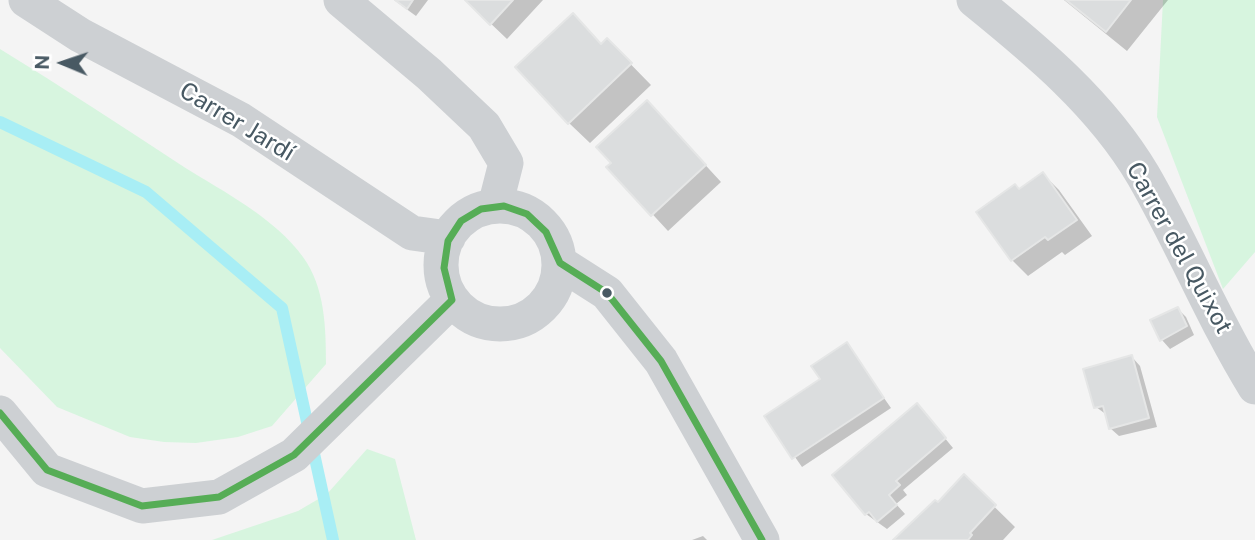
<!DOCTYPE html>
<meta charset="utf-8">
<style>
body{margin:0}
#map{position:relative;width:1255px;height:540px;overflow:hidden;background:#f4f4f4;font-family:"Public Sans",sans-serif}
canvas{display:block}
.north{position:absolute;left:28px;top:28px;width:70px;height:70px;-webkit-text-stroke:5px #fff;paint-order:stroke;rotate:272deg;font-size:19px;font-weight:700;line-height:28px;text-align:center;color:#485963}
.north::after{content:'';display:block;margin:auto;width:24px;height:32px;background:#485963;clip-path:polygon(50% 0,100% 100%,50% 72%,0 100%)}
</style>
<div id="map">
<canvas width="1255" height="540"></canvas>
<div class="north">N</div>
</div>
<script>
const g = document.querySelector('canvas').getContext('2d');
g.lineJoin = 'round';
function paint(path, color) { g.fillStyle = color; g.fill(path, 'evenodd'); }
function stroke(path, color, width, dash) { g.strokeStyle = color; g.lineWidth = width; g.lineCap = dash ? 'butt' : 'round'; g.setLineDash(dash || []); g.stroke(path); }
function write(font, color, halo, rows, align = 'center') {
  g.font = font + ' "Public Sans",sans-serif'; g.lineWidth = 5; g.setLineDash([]); g.textBaseline = 'middle'; g.strokeStyle = halo; g.fillStyle = color; for (const [text, x, y, turn = 0] of rows) {
    g.save(); g.translate(x, y); g.rotate((+turn || 0) * Math.PI / 180); g.textAlign = isNaN(turn) ? turn : align; if (halo) g.strokeText(text, 0, 0); g.fillText(text, 0, 0); g.restore();
  }
}
paint(new Path2D(`
 M1163,0h92v252l-32,37 -66,-172z
 M0,49c62,38 123,78 184,118 40,25 91,51 119,90 22,30 23,71 23,107l-54,62 -34,11 -42,6 -32,-1 -34,-5 -73,-30 -57,-59z
 M367,449l28,10 21,81h-204l86,-29 29,-17z`), '#d7f5df');
paint(new Path2D(`
 M394,0h34l-12,16z
 M466,0h77l-36,39z
 M1064,0h104l-41,51z
 M607,40l44,45 -61,58 -21,-20 33,-78z
 M663,119l58,63 -53,49 -59,-64z
 M1043,174l16,16 33,46 -27,19 -3,-3 -34,24 -16,-16 7,-69z
 M1178,309l8,8 8,18 -24,14 -8,-9z
 M846,344l45,64 -89,59 -35,-50 55,-37z
 M1132,357l8,9 17,61 -38,9 -9,-8 -3,-13 -11,-8z
 M925,414l28,34 -50,42 4,5 -11,9 9,10 -18,15 -21,-15 -32,-39z
 M964,477l51,50 -12,13h-108l43,-35z
 M703,536l4,4h-15z`), '#0003');
stroke(new Path2D(`
 M0,122l146,70 136,116 51,232`), '#a8eef5', 12);
const building = new Path2D(`
 M395,0h18l-6,9z
 M465,0h48l-23,25z
 M1066,0h65l-25,32z
 M573,13l28,31 6,-6 25,25 -64,61 -53,-57z
 M647,100l59,65 -55,51 -45,-49 5,-4 -15,-16z
 M1043,172l34,48 -29,20 -3,-3 -34,24 -35,-49 39,-28 4,5z
 M1178,307l9,19 -27,15 -10,-21z
 M847,342l37,56 -92,61 -28,-43 56,-37 -9,-13z
 M1132,355l17,63 -40,11 -6,-23 -9,2 -11,-39z
 M917,403l29,35 -50,43 4,4 -11,10 8,10 -20,17 -8,-10 -4,3 -33,-40z
 M964,474l32,31 -26,28 2,2 -4,5h-75l42,-40 3,2z`);
paint(building, '#dbddde');
stroke(building, '#e5e6e6', 2);
stroke(new Path2D(`
 M26,0l54,35 161,85 171,113 36,5
 M341,0l88,74 55,52 22,37 -11,43
 M974,0c63,51 127,104 169,175 40,69 70,144 112,212
 M441 265a59 59 0 1 1 118 0a59 59 0 1 1-118 0Z
 M560,263l47,30 54,68 101,179
 M0,413l47,57 95,36 77,-9 75,-42 158,-155`), '#cdd0d3', 35);
stroke(new Path2D(`
 M0,413l47,57 95,36 77,-9 75,-42 158,-155 -8,-32 4,-27 13,-20 20,-12 23,-3 23,8 19,18 14,31 47,30 54,68 101,179`), '#56ad56', 7);
for (const [x, y, r, color] of [
 [607,293,6,"#485963"]
]) { const dot = new Path2D(); dot.arc(x, y, r, 0, 2 * Math.PI); g.fillStyle = color; g.fill(dot); stroke(dot, '#fff', 2.5); }
write('24px', '#485963', '#fff', [
 ["Carrer Jardí",237,122,31],
 ["Carrer del Quixot",1179,248,61]
]);
</script>
